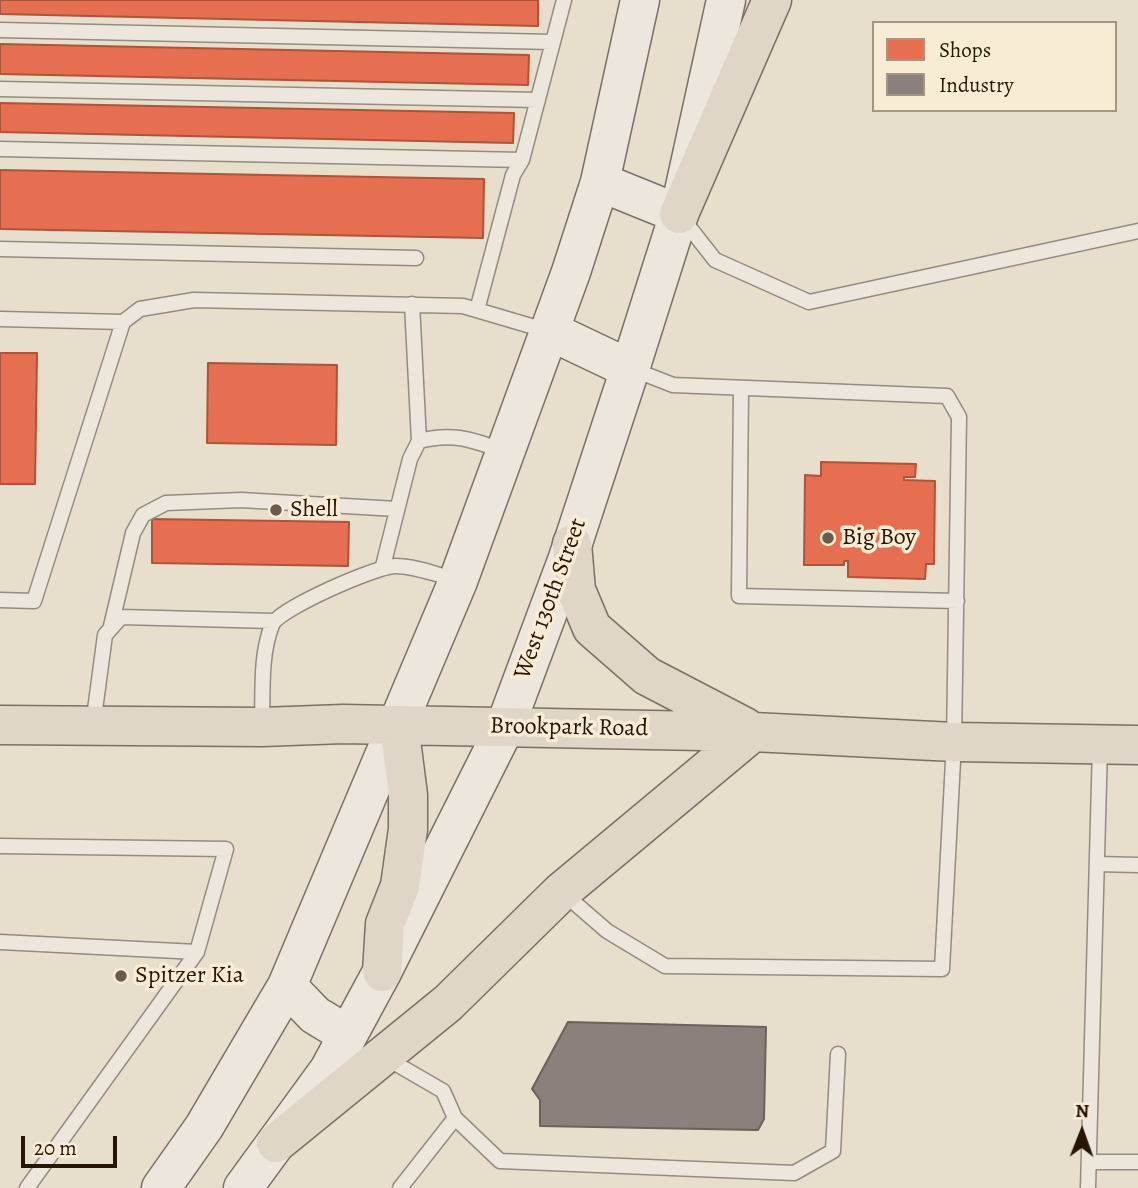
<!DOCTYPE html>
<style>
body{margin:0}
#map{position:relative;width:1138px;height:1188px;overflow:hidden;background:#e8decc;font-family:Alegreya,serif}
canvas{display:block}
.legend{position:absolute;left:872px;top:21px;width:245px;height:91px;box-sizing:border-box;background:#f8ecd5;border:2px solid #a59682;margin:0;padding:9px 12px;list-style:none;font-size:21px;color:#291506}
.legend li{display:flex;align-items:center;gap:14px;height:35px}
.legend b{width:35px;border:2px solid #a59682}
.north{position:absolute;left:1047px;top:1097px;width:70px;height:70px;-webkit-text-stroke:5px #f8ecd5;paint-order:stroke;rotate:1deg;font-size:19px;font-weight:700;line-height:28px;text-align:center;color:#291506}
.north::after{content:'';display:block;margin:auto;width:24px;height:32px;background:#291506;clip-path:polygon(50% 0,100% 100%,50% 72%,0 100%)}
.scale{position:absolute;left:21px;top:1136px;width:96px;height:32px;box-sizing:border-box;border:4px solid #291506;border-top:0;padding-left:9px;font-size:21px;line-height:24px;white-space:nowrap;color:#291506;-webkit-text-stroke:5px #f8ecd5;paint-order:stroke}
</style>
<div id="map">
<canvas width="1138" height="1188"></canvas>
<ul class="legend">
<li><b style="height:19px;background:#e76f51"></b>Shops</li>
<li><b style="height:19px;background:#8a817c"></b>Industry</li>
</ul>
<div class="north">N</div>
<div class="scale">20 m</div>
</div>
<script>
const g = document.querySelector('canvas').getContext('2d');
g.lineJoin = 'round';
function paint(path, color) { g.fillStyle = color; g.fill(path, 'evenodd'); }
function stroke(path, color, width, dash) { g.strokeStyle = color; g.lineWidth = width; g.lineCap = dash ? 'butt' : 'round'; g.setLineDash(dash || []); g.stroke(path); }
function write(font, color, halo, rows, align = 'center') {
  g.font = font + ' Alegreya,serif'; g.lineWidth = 7; g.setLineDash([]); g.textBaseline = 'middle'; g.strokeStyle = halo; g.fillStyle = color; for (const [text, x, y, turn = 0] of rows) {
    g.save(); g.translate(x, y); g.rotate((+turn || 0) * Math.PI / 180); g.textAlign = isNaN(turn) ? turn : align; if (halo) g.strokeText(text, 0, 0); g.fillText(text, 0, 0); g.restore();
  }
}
const shops = new Path2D(`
 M0,0h538v26l-538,-12z
 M0,44l529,11 -1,30 -528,-11z
 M0,103l514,10 -1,30 -513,-11z
 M0,170l484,9 -1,59 -483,-9z
 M0,353h37l-2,131h-35z
 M208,363l129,2 -1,80 -129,-2z
 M821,462l95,2 -1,13h-11v3l31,1 -1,83h-8l-1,15 -77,-2v-16h-4v4h-40l1,-90 16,1z
 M152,519l197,3 -1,44 -196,-3z`);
paint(shops, '#e76f51');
stroke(shops, '#ae543a', 2);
const industry = new Path2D(`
 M568,1022l198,5 -2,92 -6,11 -218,-4v-26l-8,-11z`);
paint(industry, '#8a817c');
stroke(industry, '#6d6159', 2);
const service = new Path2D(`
 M0,30l553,12
 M0,89l538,11
 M0,149l522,11 -9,15 -36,135
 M522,160l42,-160
 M682,218l33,42 94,42 329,-71
 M0,249l416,9
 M412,304l7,137
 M0,319l123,3 17,-13 54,-9 269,6 85,25
 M741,388l-2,208 218,5
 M383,566l27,-107 9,-18c34,-9 54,-1 85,10
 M0,600l34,1 89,-279
 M111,626l22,-93 10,-18 23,-12 75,-3 156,9
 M93,725l12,-90 16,-18 152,4
 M262,725c1,-32 -2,-70 10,-100 6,-16 105,-59 123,-59 20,0 43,9 62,14
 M0,846l226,3 -29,103 -170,236
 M1097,864l41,1
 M562,892l45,39 58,35 277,3 12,-227 5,-325 -12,-21 -274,-11 -41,-16
 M0,942l197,10
 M386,1058l57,33 12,27 45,43 294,12 39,-22 5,-97
 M1089,1162h49
 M400,1188l55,-70
 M1088,1188l12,-442`);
const secondary = new Path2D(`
 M600,182l79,32
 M550,331l80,38
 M287,986l28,29 33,20
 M161,1188l43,-61 83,-141 171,-405 113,-309 29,-90 40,-182
 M243,1188l86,-118 53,-98 123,-245 63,-169 62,-189 49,-155 47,-214`);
const primary = new Path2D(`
 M572,544l4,46 16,38 55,48 98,51
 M0,725l262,2 81,-3 410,8 201,10 184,3
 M382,972l3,-48 15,-38 8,-57v-34l-9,-70
 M276,1143l172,-140 113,-111 192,-160`);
const motorway = new Path2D(`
 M679,214l93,-214`);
stroke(service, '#948c80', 17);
stroke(secondary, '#797165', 41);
stroke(primary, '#797165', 41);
stroke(motorway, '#797165', 41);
stroke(service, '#ece6dd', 14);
stroke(secondary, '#ece6dd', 38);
stroke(primary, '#e0d6c8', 38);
stroke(motorway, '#e0d6c8', 38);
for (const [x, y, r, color] of [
 [276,510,7,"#6c5b4b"],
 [828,538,7,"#6c5b4b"],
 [121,976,7,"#6c5b4b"]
]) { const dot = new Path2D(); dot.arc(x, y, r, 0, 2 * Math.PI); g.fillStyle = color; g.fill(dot); stroke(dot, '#f8ecd5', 2.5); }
write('24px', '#291506', '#f8ecd5', [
 ["Shell",290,510],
 ["Big Boy",842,538],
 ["Spitzer Kia",135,976]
], 'left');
write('24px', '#291506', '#f8ecd5', [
 ["West 130th Street",551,599,-70],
 ["Brookpark Road",569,728,1]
]);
</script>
